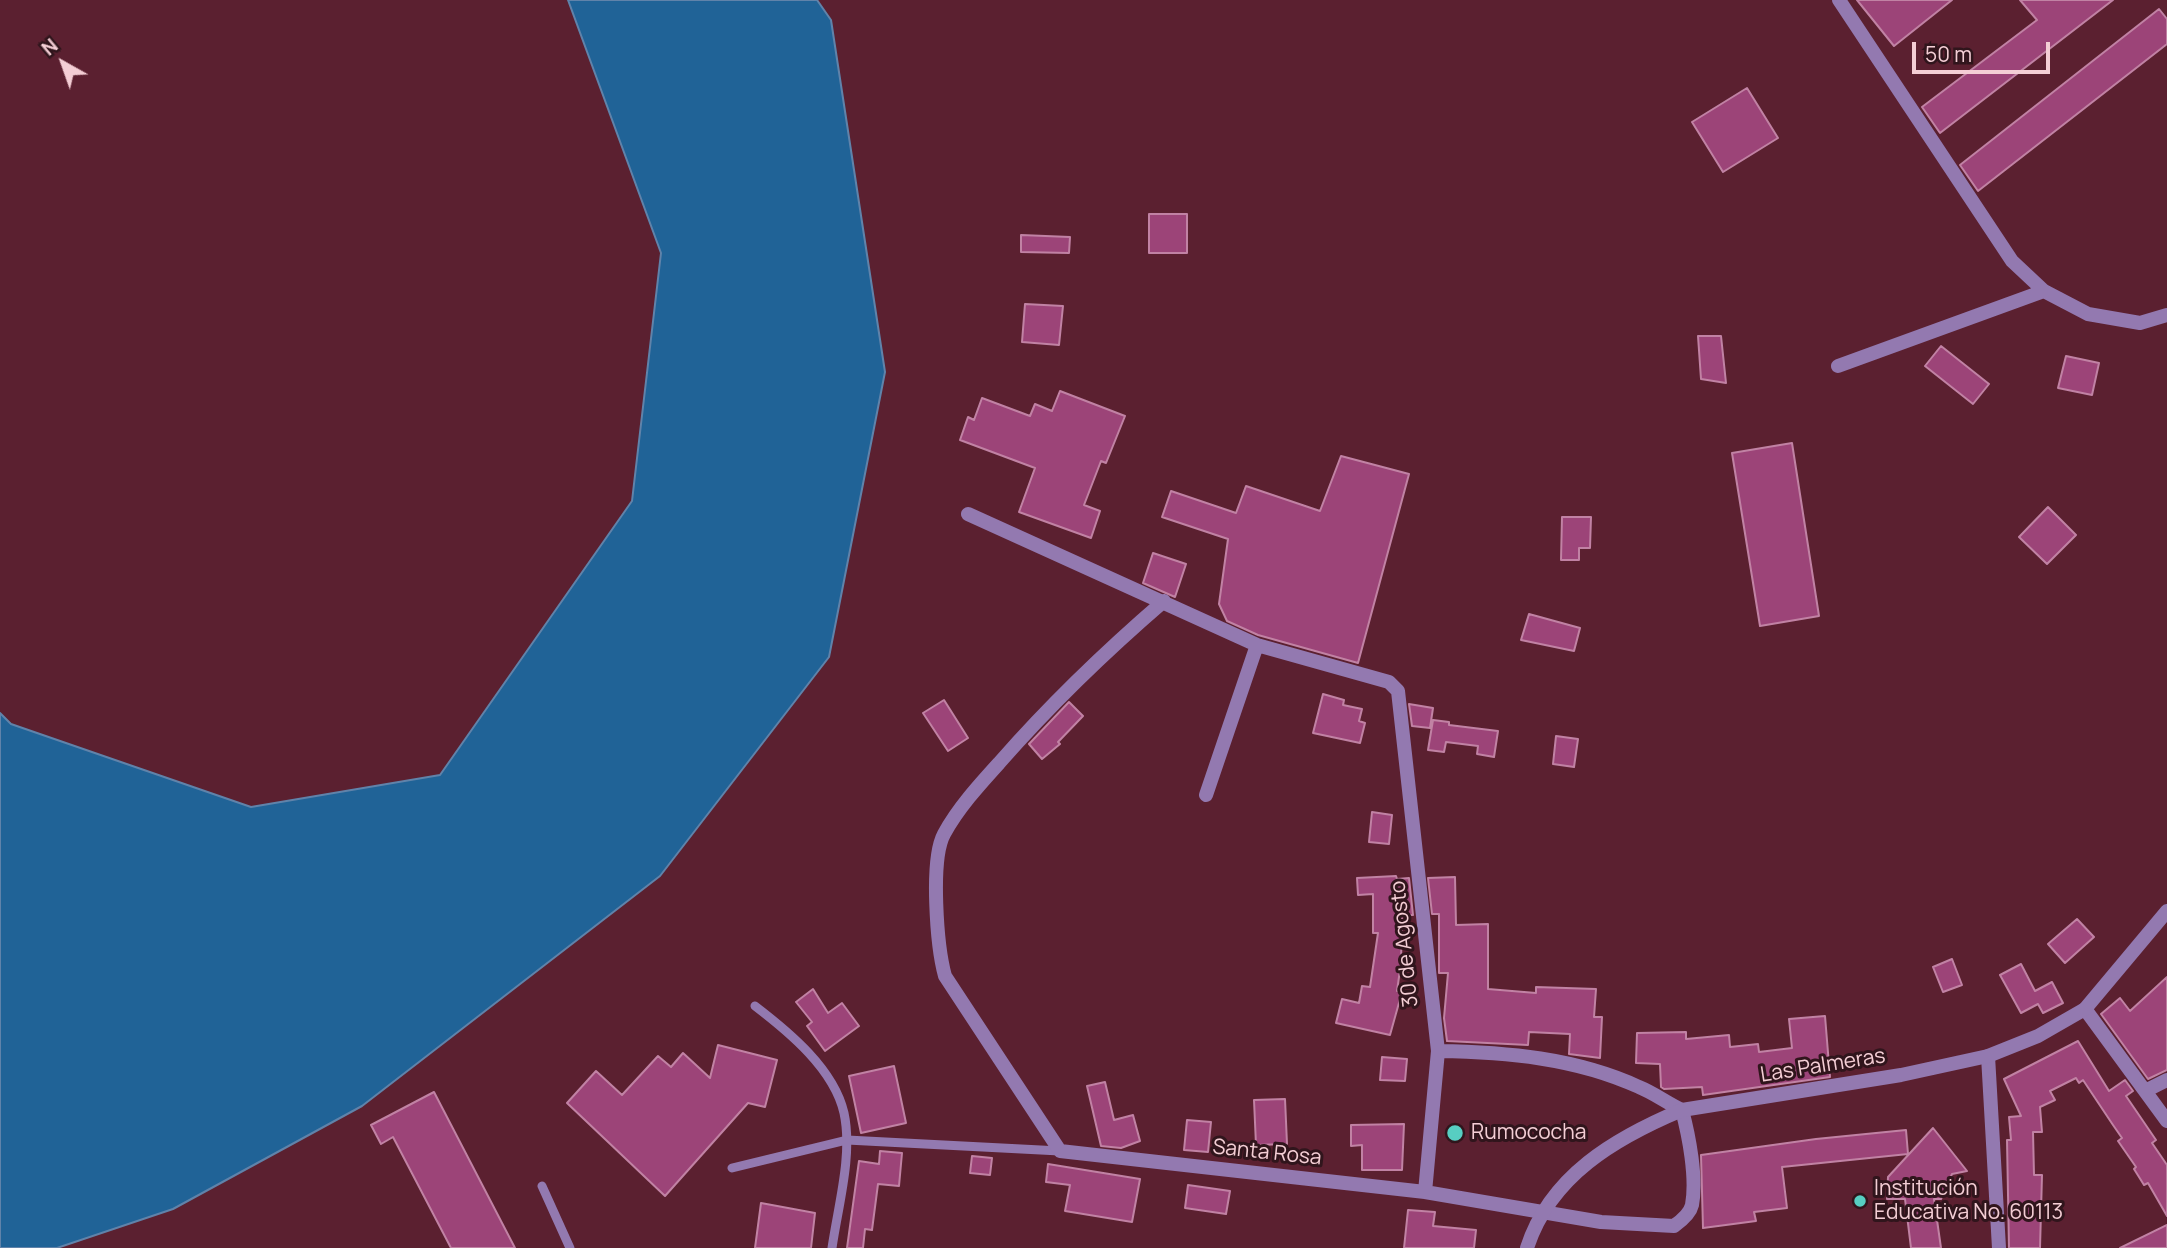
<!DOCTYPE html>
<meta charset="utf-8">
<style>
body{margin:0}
#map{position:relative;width:2167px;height:1248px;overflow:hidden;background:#5b2030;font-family:Manrope,sans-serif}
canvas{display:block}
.north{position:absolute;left:28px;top:28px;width:70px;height:70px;-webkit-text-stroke:5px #30151c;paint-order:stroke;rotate:320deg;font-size:19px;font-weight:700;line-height:28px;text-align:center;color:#f4ced5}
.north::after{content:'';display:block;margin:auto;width:24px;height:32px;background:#f4ced5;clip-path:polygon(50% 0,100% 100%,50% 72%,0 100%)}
.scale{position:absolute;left:1912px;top:42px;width:138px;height:32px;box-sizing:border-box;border:4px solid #f4ced5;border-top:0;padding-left:9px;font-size:21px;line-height:24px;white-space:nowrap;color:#f4ced5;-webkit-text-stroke:5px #30151c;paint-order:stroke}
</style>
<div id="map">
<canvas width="2167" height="1248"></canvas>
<div class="north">N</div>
<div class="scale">50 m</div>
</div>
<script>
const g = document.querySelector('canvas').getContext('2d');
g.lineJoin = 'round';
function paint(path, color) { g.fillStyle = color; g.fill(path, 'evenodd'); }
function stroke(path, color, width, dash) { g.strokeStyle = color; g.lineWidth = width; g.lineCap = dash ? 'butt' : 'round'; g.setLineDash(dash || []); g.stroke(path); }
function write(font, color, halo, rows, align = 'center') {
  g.font = font + ' Manrope,sans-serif'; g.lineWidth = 6; g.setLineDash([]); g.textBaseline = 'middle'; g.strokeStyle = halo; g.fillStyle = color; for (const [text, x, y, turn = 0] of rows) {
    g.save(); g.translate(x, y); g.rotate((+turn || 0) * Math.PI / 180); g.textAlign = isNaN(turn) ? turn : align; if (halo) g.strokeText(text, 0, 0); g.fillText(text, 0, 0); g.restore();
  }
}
const water = new Path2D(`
 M568,0h249l14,20 54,352 -56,285 -169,219 -298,230 -189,103 -116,39h-57v-535l11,11 240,83 189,-32 192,-274 29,-248z`);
paint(water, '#206397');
stroke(water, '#6083aa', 2);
const building = new Path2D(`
 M1857,0h95l-58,46z
 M2020,0h93l-173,133 -18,-26 115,-87z
 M2159,9l8,10v25l-189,147 -18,-26z
 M1747,88l31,50 -55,34 -31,-50z
 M1149,214h38v39h-38z
 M1021,235l49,2 -1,16 -48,-1z
 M1025,304l38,2 -4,39 -37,-3z
 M1698,336h23l5,47 -25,-4z
 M1941,346l48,38 -16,20 -48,-38z
 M2066,356l33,7 -7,32 -34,-7z
 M1060,391l65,25 -19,47 -5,-2 -17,44 16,6 -9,27 -72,-26 16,-44 -75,-28 8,-23 6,3 8,-22 48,18 5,-12 17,7z
 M1792,443l27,173 -59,10 -28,-173z
 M1341,456l68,18 -51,189 -100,-28 -31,-14 -8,-17 9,-65 -66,-22 9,-26 65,22 10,-27 74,25z
 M2048,507l28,28 -29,29 -28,-27z
 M1562,517h29l-1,31h-11v12h-18z
 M1153,553l33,11 -11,33 -32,-14z
 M1529,614l51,14 -6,23 -53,-11z
 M1323,694l21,6 -1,5 19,4 -3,12 6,2 -5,20 -47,-10z
 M944,700l24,38 -20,13 -25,-38z
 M1069,702l14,14 -25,26 2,2 -18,15 -13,-15z
 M1409,704l24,4 -3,20 -18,-2z
 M1433,720l16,2v3l49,6 -4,26 -17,-3 1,-8 -32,-4 -2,10 -16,-2z
 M1556,736l22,3 -4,28 -21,-3z
 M1372,812l20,3 -3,29 -20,-2z
 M1396,876l1,3 12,-1 4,37h-11l-1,48 -4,28 5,1 -12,43 -54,-12 6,-24 17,4 3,-17 8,1 8,-54h-5v-39l-15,1 -1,-17z
 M1455,877l1,48 32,-1v65l48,4v-6l60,2 -2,28h8l-2,41 -31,-4 1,-20 -41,-2 -1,13 -81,-4 -3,-23 4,-45h-9v-59h-7l-4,-36z
 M2077,919l17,18 -29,26 -17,-19z
 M1952,959l10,26 -19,7 -10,-25z
 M2021,964l14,27 17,-9 11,21 -20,10 -5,-9 -17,9 -21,-38z
 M2167,977v93l-19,9 -47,-65 19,-16 10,13z
 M813,989l15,24 14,-10 17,23 -34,25 -18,-25 5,-4 -16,-20z
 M1825,1016l5,61 -127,18 -1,-8 -38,2 -3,-2 -1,-23 -24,-1 1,-30 49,-1v7l43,-4 1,12 28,-3 1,8 33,-4 -3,-29z
 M2078,1041l31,50 16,-11 8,11 -7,5 30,44 -4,3 15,22v51l-19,-33 -4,2 -10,-16 2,-2 -18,-26 4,-3 -9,-13 -30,-45 -4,3 -3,-5 -26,13 5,9 -15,7 2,25h-9l1,43h8l-2,73h-31l-2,-108h4l-2,-23 12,-1 -17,-37z
 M718,1045l59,15 -12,47 -17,-4 -83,93 -98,-93 29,-32 26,24 36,-39 13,11 12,-14 27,25z
 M1382,1057l25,2 -2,22 -25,-1z
 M894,1066l12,57 -45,10 -12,-57z
 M1105,1082l9,38 19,-5 7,26 -19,7 -20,-2 -14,-60z
 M434,1092l81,156h-64l-58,-111 -12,7 -10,-19z
 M1285,1099l2,45 -31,1 -2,-45z
 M1187,1120l24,2 -3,30 -24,-2z
 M1404,1124l-2,46h-40v-25l-11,1v-21z
 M1933,1128l34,43 -15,3 -11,25h-7l7,49h-30l-6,-49h-18l1,-22z
 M1906,1130l2,24 -126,13 5,41 -33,4 2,9 -53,7 -2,-73 115,-16z
 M880,1151l22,2 -3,33 -21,-2 -6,46 -7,-1 -2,19h-16l12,-87 20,3z
 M972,1156l20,2 -2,17 -20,-2z
 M1048,1164l92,15 -8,43 -67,-11 5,-26 -24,-3z
 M1188,1185l42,6 -4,23 -41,-6z
 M761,1203l54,10 -4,35h-56z
 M1408,1210l27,2 -2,14 43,4 -2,18h-70z
 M2167,1225v23h-47z`);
paint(building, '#9c4478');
stroke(building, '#c182a4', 2);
stroke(new Path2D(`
 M755,1006c34,26 79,63 89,107 9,42 -6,93 -12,135
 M732,1168l115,-28 213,11
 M542,1186l28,62`), '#9379b0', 9);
stroke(new Path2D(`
 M1839,0l173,261 32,30 44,23 52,9 27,-8
 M1838,366l206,-75
 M968,514l289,131 132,37 9,9 40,360 -13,141
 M1164,601c-58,50 -114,104 -164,161 -20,22 -42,46 -56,72 -14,26 -7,113 1,142l115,175 365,41 176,30 73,4c7,-5 16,-12 18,-21 5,-27 -3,-69 -10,-95 -15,-7 -28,-17 -43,-23 -63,-29 -133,-35 -201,-36
 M1206,795l51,-150
 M2085,1009l82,112
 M1988,1056l11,192
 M2147,1090l20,-10`), '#9379b0', 14);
stroke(new Path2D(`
 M1527,1248c23,-72 88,-110 155,-138l219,-35 87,-19 50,-20 47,-27 82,-98`), '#9379b0', 14);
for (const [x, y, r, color] of [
 [1455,1133,9,"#57cec2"],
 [1860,1201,7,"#57cec2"]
]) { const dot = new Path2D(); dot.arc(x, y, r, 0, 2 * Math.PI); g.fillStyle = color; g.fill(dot); stroke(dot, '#30151c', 2.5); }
write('21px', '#f4ced5', '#30151c', [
 ["30 de Agosto",1405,944,-96],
 ["Las Palmeras",1823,1066,-9],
 ["Santa Rosa",1267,1153,6]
]);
write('21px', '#f4ced5', '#30151c', [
 ["Rumococha",1471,1133],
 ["Institución",1874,1189],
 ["Educativa No. 60113",1874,1213]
], 'left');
</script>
